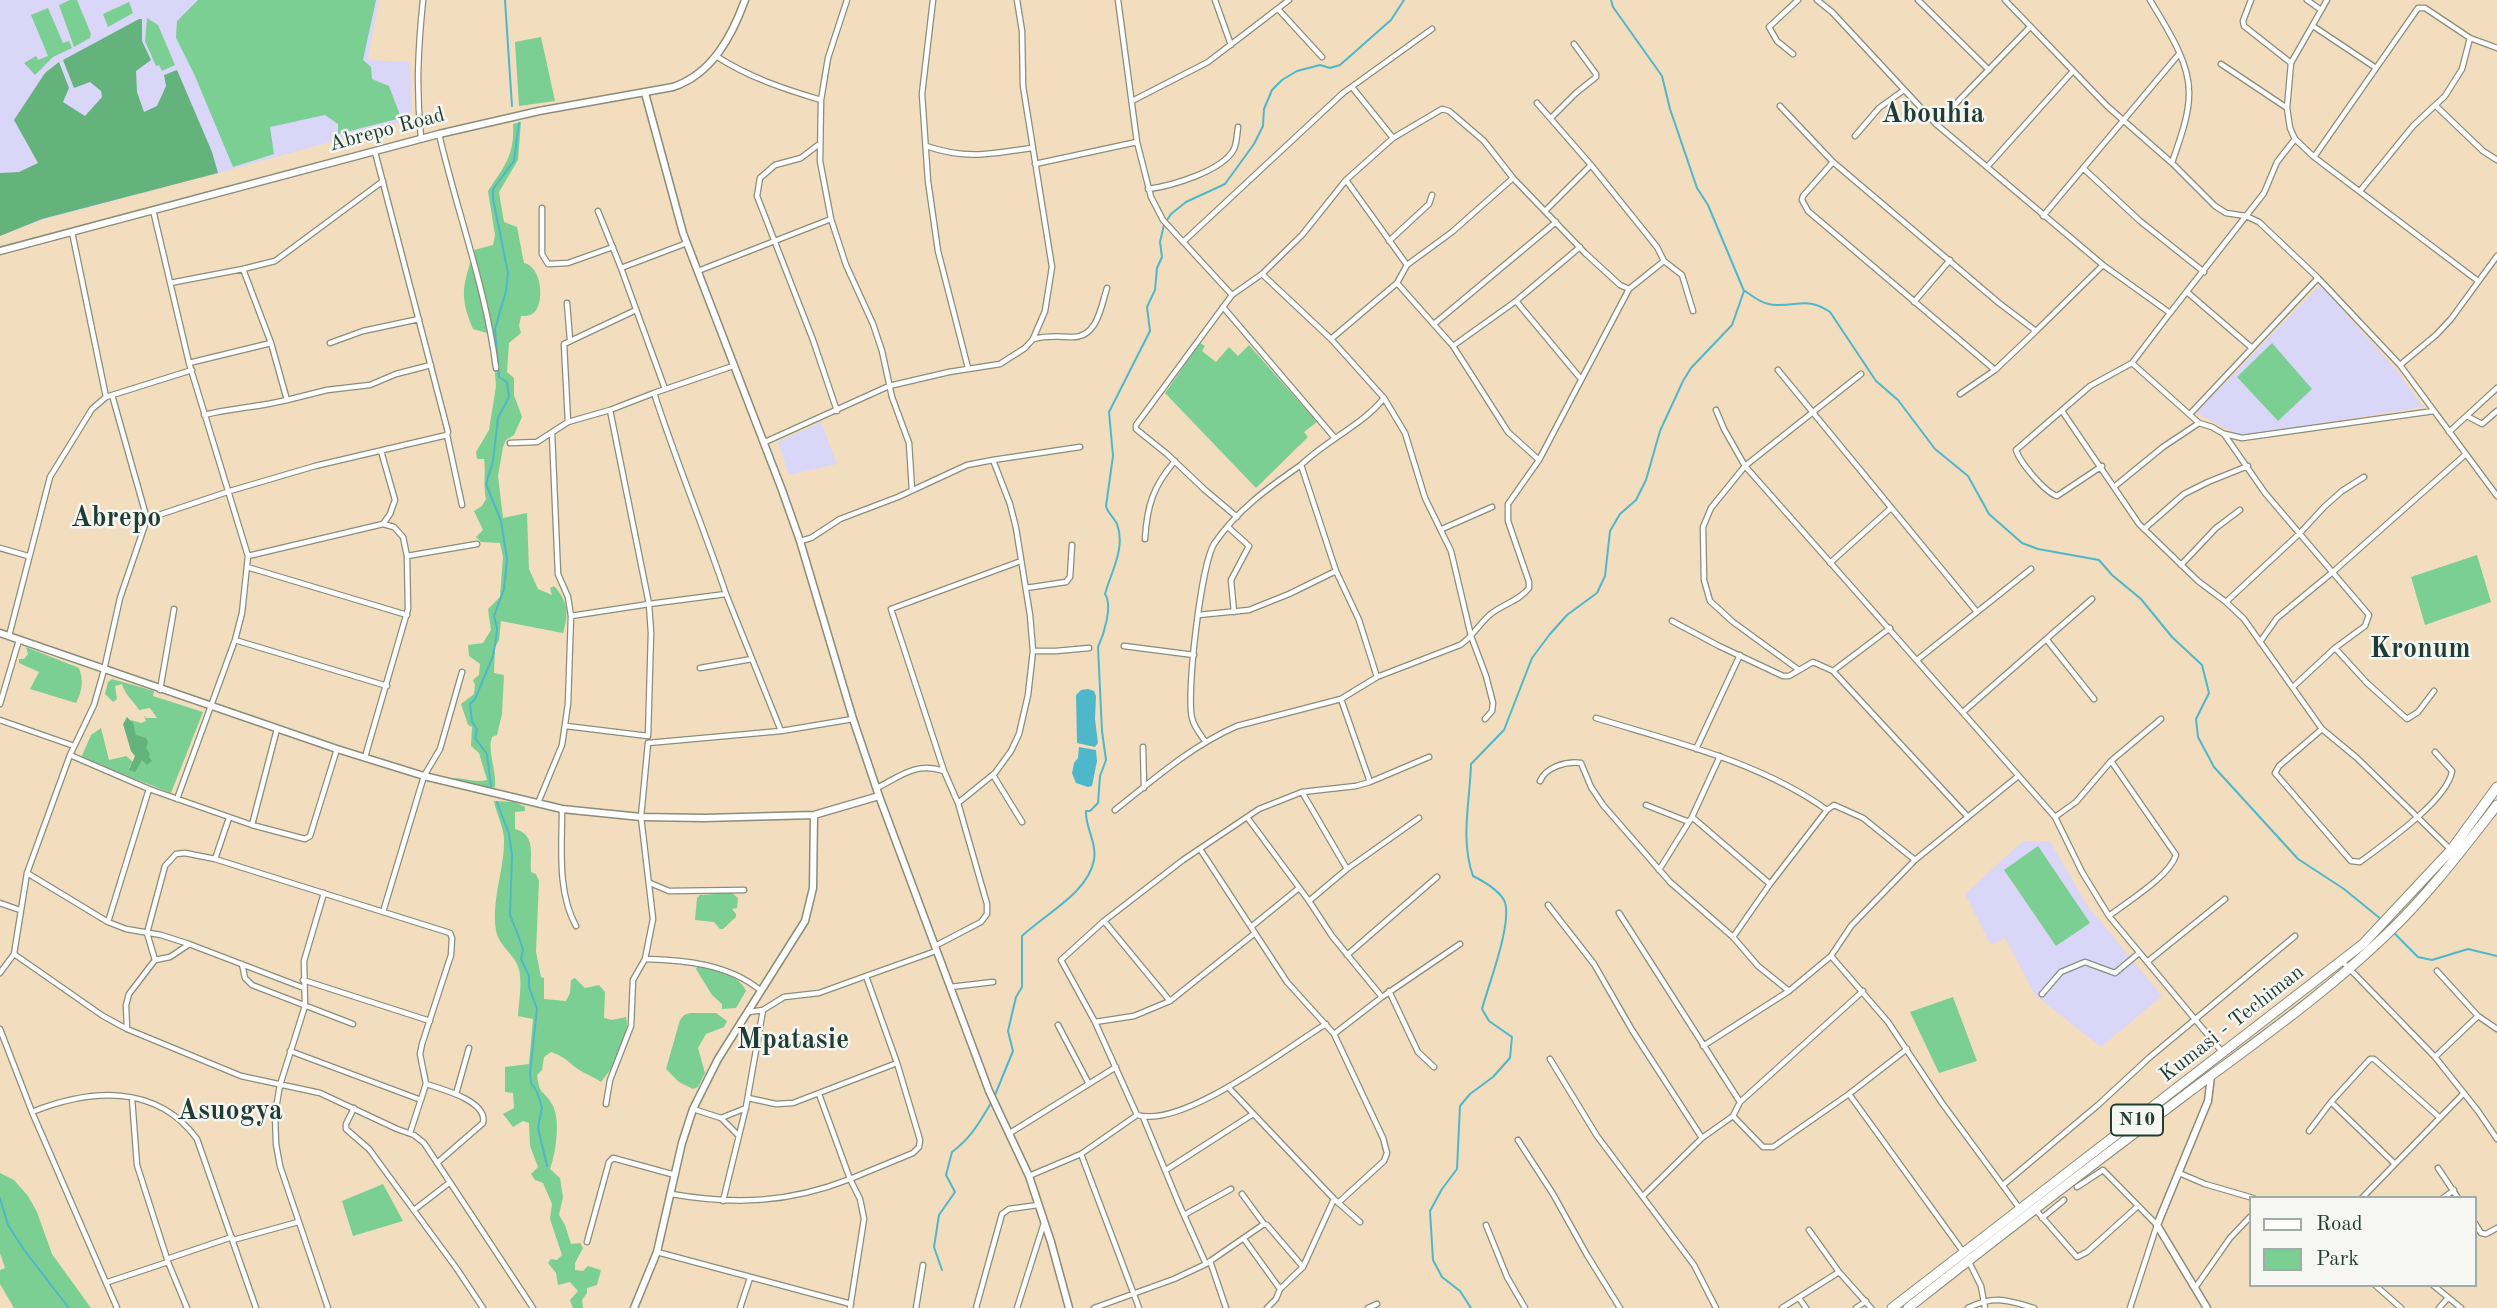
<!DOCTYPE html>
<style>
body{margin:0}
#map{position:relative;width:2497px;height:1308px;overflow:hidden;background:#f3ddbf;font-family:"Old Standard TT",serif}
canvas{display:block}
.legend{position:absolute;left:2249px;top:1196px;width:228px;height:91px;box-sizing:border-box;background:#f6f6f2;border:2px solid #a0aca6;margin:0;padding:9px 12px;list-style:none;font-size:21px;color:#1f3d34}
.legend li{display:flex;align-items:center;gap:14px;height:35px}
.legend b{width:35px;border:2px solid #a0aca6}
</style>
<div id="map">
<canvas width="2497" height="1308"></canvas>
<ul class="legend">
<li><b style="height:9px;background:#fff"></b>Road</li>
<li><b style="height:19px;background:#7bcf92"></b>Park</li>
</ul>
</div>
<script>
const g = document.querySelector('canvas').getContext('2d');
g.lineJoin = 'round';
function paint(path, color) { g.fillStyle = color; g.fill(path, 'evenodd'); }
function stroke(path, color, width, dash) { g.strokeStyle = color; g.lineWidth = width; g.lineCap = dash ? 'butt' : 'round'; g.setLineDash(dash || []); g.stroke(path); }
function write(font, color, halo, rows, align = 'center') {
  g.font = font + ' "Old Standard TT",serif'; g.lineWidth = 5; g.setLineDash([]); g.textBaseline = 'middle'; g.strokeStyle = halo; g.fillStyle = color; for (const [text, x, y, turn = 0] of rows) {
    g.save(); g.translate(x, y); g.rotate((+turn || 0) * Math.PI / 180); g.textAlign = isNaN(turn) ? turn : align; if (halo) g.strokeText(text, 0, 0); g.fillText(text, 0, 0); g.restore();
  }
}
paint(new Path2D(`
 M0,0h379l-11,60 42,2 2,57 -193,54 -177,47 -42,16z
 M2320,285l78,87 25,35 -183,29 -44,-23z
 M821,422l16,42 -48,11 -11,-33z
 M2023,841h27l36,63 76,92 -61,51 -66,-52 -30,-57 -14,7 -26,-51z`), '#dad6f7');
paint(new Path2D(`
 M70,0h7l14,34 -1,4 -16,9 -15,-42z
 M198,0h178l-13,60 8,7 1,12 17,7 12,32 -63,16v-10l-13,-9 -55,12 4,27 -41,13 -38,-91 -19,-38 1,-17z
 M129,2l4,11 -25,14 -5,-13z
 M48,8l15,35 6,-2 3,7 -19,9 -18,18 -11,-12 12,-7 2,4 10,-4 -17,-41z
 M147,18l11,7 17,40 -13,6 -3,-6 -3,1 -11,-25z
 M541,37l14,64 -36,5 -4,-64z
 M521,122l-3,38 -19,32 5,30 13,5 7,36c18,3 22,43 8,51 -3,2 -7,2 -11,2l-2,10 2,7 -12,10 -2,29 7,6v17l8,22 -8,18 -8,5 -3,7 -5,29 5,42 24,-5 2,56 9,20 14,6 -2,-7 4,-2c14,15 15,28 9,47l-62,-12 -2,19 -4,7 -1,26 10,2 -2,39 -5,21 -5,2c-5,14 5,34 3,50l-6,2 -47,-9c16,-6 30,4 45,0l-8,-27 -8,-7 1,-19 -4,-2 -7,-21 13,-10 1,-9 -2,-5 6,-5 1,-11 -11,-8 -1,-11 15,-2 8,-13 -3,-21 12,-12 3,-40 -3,-14 -19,-1 -5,-5 7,-7 -9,-19 8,-5 4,-7c-3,-14 0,-26 -2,-40h-7l-1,-7 13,-22 7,-44 -4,-46 -5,-7 -14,-4c-15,-36 -9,-44 1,-79l19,-5 2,-10 -7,-44c16,-24 27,-36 25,-67z
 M1200,343l5,3 -3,5 14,11 13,-15 9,9 11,-11 68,77 -13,10 4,5 -52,51 -91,-95z
 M2272,343l40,46 -34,32 -41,-44z
 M2477,555l14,47 -66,23 -14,-48z
 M26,647l53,21c5,13 3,23 -3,35l-46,-14 9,-17 -20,-9v-4h5l4,-5z
 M112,679l42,12 -1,5 50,16 -32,81 -90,-35 10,-23 10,-7 8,32 17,-4 7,6 -4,6 9,-3 4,-5 3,1 5,-8 -14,-17 -5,-16 10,3 5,-2 -2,-6 2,3h11l-7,-10 -11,2c-6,-10 -14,-15 -17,-26l-7,2 2,13 -4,3 -8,-8 3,-12z
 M494,801l21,1 10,5v4l-10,1v17c21,6 15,24 16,43l5,2 3,7 -3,71 5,25 3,1v21l22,2 4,-8 1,-13 4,-2 10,10 14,-3 6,7 -1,26 8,2 14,-3c6,22 -12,49 -25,65 -7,-5 -13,-7 -20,-11 -13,-8 -13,-13 -30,-19l-7,5 -2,13 -5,5c3,22 6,14 15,29 9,15 4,49 -2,65l10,9 3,19 -4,18 6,10 6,19 9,-1 3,5 -8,15v7l8,1 5,-5 13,4 -4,15 -10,3v5l-5,7 1,8h-10l-3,-8 8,-9 -8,-9 -12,3 -2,-12 -8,-10 3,-4 6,1 5,-5 -12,-36 2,-15 -9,-21 -8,-3 -4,-6 7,-7 -8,-21 -1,-23 -6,-2 -10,6 -10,-13 11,-6 -1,-15 -8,-1v-25l24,-3 4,-45 -15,-3c1,-16 6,-40 -2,-54 -7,-12 -18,-18 -20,-32 -5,-31 9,-61 8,-92 -1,-13 -8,-25 -10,-37z
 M2038,846l52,77 -34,23 -52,-76z
 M732,893l6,5 -1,10 -5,1 4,5v3l-13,12h-3l-6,-7 -19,-2 2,-22 3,-3z
 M698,965c15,1 42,11 48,26l-10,17 -14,1v-5l-10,-9 -16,-26z
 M1953,997l24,64 -38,12 -29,-61z
 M690,1013h26l11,8 -3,6 -18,7 -8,14 7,25 -7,14 -5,2 -14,-7 -13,-13 14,-49 4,-5z
 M0,1173l14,7 14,16 9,16 15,42 39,54h-77l-14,-24v-14l5,-2 -5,-15z
 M383,1184l20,37 -50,15 -11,-35z`), '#7bcf92');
paint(new Path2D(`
 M139,19h3v22l9,19 -15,11 1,21 7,20 13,-6 9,-20 -2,-11 13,-5 35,82 6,21 -176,46 -42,17v-63l19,-1 19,-9 -24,-43 31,-47 14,-11 10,26 -6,14 22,14 17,-19 -1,-6 -11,-9 -16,6 -11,-28z
 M127,717l6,6 3,12 10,3 2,4 -2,6 4,5 -1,4 3,4 -5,4 -5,-5 -7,12 -6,-2 6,-14 -4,-5 -8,-27z`), '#64b27c');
paint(new Path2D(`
 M1088,689l6,2 2,5 -1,23 3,24 -3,4 -18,-4 -1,-48 5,-5z
 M1079,747l17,3 1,11 -5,25 -4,1 -12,-4 -4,-10 2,-10 4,-5z`), '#4eb8ca');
stroke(new Path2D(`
 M505,0l7,106
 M1167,220l4,-6 15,-12 39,-18 29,-40 9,-18 1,-17 8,-19 10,-10 15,-9 23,-6 10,3 10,-3 51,-45 13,-20
 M1745,291c10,7 19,14 31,14 23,1 32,-8 54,7l46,69 22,19 37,49 33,27 21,38 33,29 16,6 61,11 13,15 29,24 31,38 30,28 7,28 -13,26 2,18 16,30 84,92 46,30 38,31
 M491,787l-4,-33 -12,-16 2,-9 -5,-7 -2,-18 5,-5 18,-43 3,-17 1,-11 -3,-12 10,-27 3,-30 -6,-38 -15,-37 7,-23 5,-43 11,-21 -2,-15 -8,-5 -4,-48 11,-38 2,-18 -15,-74v-10l21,-28 5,-38
 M497,802l12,32 3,21 -2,60 10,25 3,10 -2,9 8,17v11l8,22 -7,64 1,10 6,9 5,15 -4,21 9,38
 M2393,932l25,25 14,3 36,-11 29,7
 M995,1095l18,-44 -5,-20 8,-34 6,-10v-51c23,-22 66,-43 72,-76 3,-18 -9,-33 -8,-49h4l8,-8 2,-27 6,-16 -4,-29 -4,-84c6,-13 15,-41 7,-53 6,-22 21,-46 12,-70 -3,-7 -9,-10 -11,-18l7,-50 -4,-44 41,-81 -3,-24 8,-17 2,-22 5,-11 -2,-15 4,-17
 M0,1198l8,27 16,25 45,58
 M942,1270l-8,-23 5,-32 16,-23 -9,-17 6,-23c19,-14 27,-29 39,-49
 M1471,1308l-11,-17 -18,-14 -9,-17 -3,-49 12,-22 15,-20 3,-63 10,-12 23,-17 17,-19 2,-21 -23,-16 -7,-12c6,-23 32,-89 22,-109 -6,-10 -21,-19 -31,-24 -13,-37 -3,-74 -2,-112l33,-34 28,-72 18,-24 17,-19 30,-22 8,-17 5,-45 10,-17 16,-14 10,-20 14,-49 23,-50 8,-13 41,-43 12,-34 -36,-86 -11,-17 -27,-79 -8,-33 -49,-69 -2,-7`), '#4eb8ca', 2);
const street = new Path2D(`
 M847,0l-19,58 -7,42 -1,61 11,58 15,46 27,59 9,27 10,46 17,46 3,47
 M933,0l-11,94 6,87 10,70 30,117
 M1118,0l19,142 14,55 12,23 69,75 30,-21 40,-39 44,-55 47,-42 49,-29 7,2 35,30 29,37 72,75 35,32 9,4 35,-28
 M1215,0l16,45
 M1817,0l15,12 104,112 167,141 67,48 94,-120 13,-31 18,-23
 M1918,0l71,70
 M2005,0l102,106 65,57 43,43 11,7 20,3 13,6 59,56 82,87 97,131
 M2150,0c16,27 40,62 39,94 0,23 -10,47 -17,69
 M2251,0l-8,21 1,5 47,37
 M2307,0l14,10
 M2327,0l-36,63 -4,45 3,20 5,11 19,18 164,124
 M1278,9l44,48
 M2313,26l63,42
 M1793,54l-16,-13 -8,-14 29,-27
 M716,56c32,21 68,33 105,44
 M2221,64l66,44
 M1352,87l41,51
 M1132,101l76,-39 81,-62
 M1537,103l54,62 66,82 7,14 18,14 11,36
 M1780,106l53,56 166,141 37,28 67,-66
 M2436,106l47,45 14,9
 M1551,118l25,-25 20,-16v-3l-22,-30
 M1936,124l94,-97
 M439,134c18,78 47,154 57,234
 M1855,136l24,-28 25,-18
 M421,138c-5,-51 -3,-88 2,-138
 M818,145l-17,13 -26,7 -15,13 -3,18 56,144 24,71
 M926,146c41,14 65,8 106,2
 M2314,157l104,-149h7l45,30 27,10
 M1833,162l-30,34 -1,4 6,11 187,159
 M1035,164l102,-22
 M1987,167l86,-96
 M2083,168l57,53 64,51
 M1346,180l61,85
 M383,181l-108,80 -32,8 28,74 16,57 40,-10 43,-5 26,-11 35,-9
 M1148,189c23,-3 75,-18 86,-40 3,-7 3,-15 4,-22
 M2360,191l53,-65 32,-30 17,-27 8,-31
 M542,208v46l6,10 20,-1 45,-16
 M153,210l36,153 59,193 -6,57 -7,27 -58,159
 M1546,210l45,-45
 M598,211l23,57
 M2043,216l136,-162
 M72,232l34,165
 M1389,241l40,-37 3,-9
 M1183,242l160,-149 89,-64
 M698,271l133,-52
 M170,283l73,-14
 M1397,283l56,63 55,86 31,28
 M2187,292l65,56
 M1232,295l-96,130v4l31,25 38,36 32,27
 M1516,301l65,78
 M1914,302l36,-42
 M567,303l3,37
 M1223,307l111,130
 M1434,324l122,-102
 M1034,339c14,-4 26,-2 40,-2 24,-1 27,-31 33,-49
 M1331,339l66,-56 10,-18 45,-33 61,-54
 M330,343l33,-12 56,-12
 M1453,346l63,-45 64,-54
 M189,363l82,-20
 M2132,363l67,60 13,4 12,7 41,59 104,122 -4,11 -30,22 -42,39
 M2400,365l36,-30 15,-16 46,-63
 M1778,370l199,242
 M665,389l-44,-121 66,-25
 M654,393l79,-27
 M1960,394l35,-24 41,-39
 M112,395l35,124
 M1384,398l21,35 20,65 26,53 20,85 15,40 7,27 -1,8 -7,8
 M1716,410l8,19 21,37 310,351 27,55 27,44 114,137
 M2062,411l77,113 59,57 28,21 18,17 78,110 35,29 93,91
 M2190,414l128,-136
 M204,415c29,-7 55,-8 83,-15
 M2467,416l15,8 15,-13
 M568,422l-4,-78 72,-34
 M2449,432l48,-44
 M2225,434l17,4 192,-27
 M447,435l15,70
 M765,442l124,-56 60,-14 51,-8 25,-16 8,-9 12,-28 7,-44 -29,-181 -1,-55 -5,-31
 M510,443l27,-1 31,-20 42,-12
 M381,451l14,49 -5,14 -7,10
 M993,460l87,-13
 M2102,466l-45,30c-12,-4 -37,-33 -41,-46l74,-64 42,-23 38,-50
 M2114,487l49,-40 36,-24
 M1228,527l21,19 -18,34 3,32
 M1442,529l50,-22
 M2144,529l40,-35 24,-12 40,-16
 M1145,539c2,-33 8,-53 30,-78
 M800,541l11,-3 29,-19 58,-22 69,-32 26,-5 17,44 6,24 14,87 3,36 -5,44 -9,39 -8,17 -16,22 -37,30 -14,-32c-28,-9 -42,4 -67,17
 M0,548l28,8
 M248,556l135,-32 11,3 9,10 4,19 1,53 -43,148
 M407,556l70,-12
 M1830,563l61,-55
 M2181,565l35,-37 24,-18
 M247,567l160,48
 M1026,588l40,-6 4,-5 2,-32
 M2226,602l74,-69 24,-26 18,-16 22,-14
 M1198,615l51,-5 40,-16 47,-23
 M571,616l78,-12 -39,-194 44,-17c22,68 49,133 72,201
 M1672,621l47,25 64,30h6l24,-14 20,9 135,146
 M9,636l41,-159 42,-68 14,-12 86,-27
 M235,640l152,46
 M2047,640l47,59
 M2260,642l17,-24 57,-47 132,-117
 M1124,646l70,9
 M2335,648l32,35 40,36 11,-7 16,-21
 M1033,651h23l33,-3
 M1917,660l114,-91
 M700,668l52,-9
 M1799,670l-66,-48 -23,-21 -6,-21 -1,-53 8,-19 34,-42 116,-92
 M1833,671l57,-43
 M1377,677l83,-32c13,-8 20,-23 32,-32 12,-9 28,-13 37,-25v-6l-21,-61v-17l31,-44 90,-171
 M160,690l14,-81
 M0,704l19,-64
 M1963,712l129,-113
 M1596,718c78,24 164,44 231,92
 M0,720l74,26
 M566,726l82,10 3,-103 -2,-29 77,-10 55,137
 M277,729l-25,96 53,14 5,-3 27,-87
 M2322,729l-43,37 -4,7 76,88 9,1c24,-18 88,-62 92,-91l-17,-19
 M1205,741c-5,-7 -11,-14 -13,-23 -6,-25 9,-152 22,-174 22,-33 55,-57 87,-79
 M1143,747l1,41
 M1696,749l44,-94
 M70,755l79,34 -41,133
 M944,771l-53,-162 130,-48
 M993,775l29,47
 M1540,781c6,-14 26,-20 41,-18l10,24 12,18 67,77 63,55 25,29 31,25
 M1370,782l59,-25
 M149,789l103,36
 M1302,792l45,77
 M538,803l24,-58 6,-41 3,-88 -3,-19 -10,-23 -6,-141
 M1646,805l43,17
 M562,809c0,38 -5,83 14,117
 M1115,810c38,-30 76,-64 122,-84l104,-27 36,-22 -18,-57 -23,-49 -35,-106c25,-25 62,-40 83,-67l-53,-59 -69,-65
 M1247,817l62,84 38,-32 72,-51
 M1692,817l78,67
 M2055,817l21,-15 35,-41 50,-42
 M1200,849l51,78 48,-39
 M215,859l14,-41
 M1659,870l33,-53 28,-61
 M27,873l81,49 18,7 35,6 28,9 115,44
 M650,883l19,8 75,-1
 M324,893l-20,68 1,45 -25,79 -5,29 1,30 4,22 48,142
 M0,903l20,7
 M1548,905l46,59 38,66 70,108
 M383,912l41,-136 16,-27 22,-77
 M1619,913l121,189 -7,14 -31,22 -59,58
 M2109,916c19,-15 60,-39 67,-61l-65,-94
 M1104,921l-43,39 34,62 39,-6 36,-15
 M1251,927l36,55 47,52 48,-37 -50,-61 -23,-35
 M1255,933l-85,68 -66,-80 79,-61 76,-51 43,-17 54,-6 14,-4 -29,-83
 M1733,937l37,-53 57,-74 7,-5 29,13 52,42
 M935,946l46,-24 6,-8v-10l-29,-101
 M14,954l89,62 24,13 114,47 79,17 77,36 17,6 10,8 109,165
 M1347,955l90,-78
 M1831,956l57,66 54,81 78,106
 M155,960l15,-3 18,-12
 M2342,961l93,96 43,54 19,28
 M2147,962l78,-63
 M242,964l3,14 7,7 101,39
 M2437,971l41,45
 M0,973l14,-19 13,-81 43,-118 24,-50 10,-35 16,-72 27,-79 83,-28 85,-25 132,-31 1,-3 -73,-280
 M866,976l70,-25
 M303,980l127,41
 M950,987l43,-5
 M760,990c-32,-26 -75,-30 -115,-31l8,-40 -12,-102 7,-74 133,-12 72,-12
 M1389,991l29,61 16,15
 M2042,994l19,-22 24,-10 30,11 24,-20
 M1382,997l78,-53
 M749,1012l14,-2 21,-13 35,-4 47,-17 31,87
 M1095,1022l42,93c46,14 149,-67 189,-91
 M1058,1025l31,59
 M0,1029l32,83 85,196
 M127,1029l-1,-24 3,-11 26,-34 -8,-27 18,-67 11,-12 9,-1 30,6 235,74 2,5 -1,17 -29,89 -2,10 6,30 -16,49
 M1334,1034l49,104 4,15 -3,8 -46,42
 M1703,1046l86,-55 42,-35 20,-30 64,-66 102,-83
 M290,1051l131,49
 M2435,1057l43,-41 19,13
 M1550,1059l47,77 97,129 22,43
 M426,1084c16,5 62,17 57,39l-46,40
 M1228,1087l106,112 26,23
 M456,1094l13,-46
 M1849,1094l115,159
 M132,1098l5,67 31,97 19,46
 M748,1098l28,6 17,-1 104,-40 23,77 -1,7 -6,6 -63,26 -31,-85
 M1740,1102l123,-111
 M2331,1102l63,61
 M606,1104l4,-24 21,-54 2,-46 12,-21
 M354,1108l-8,16v5l23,20 88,120 26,39
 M693,1109l28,9 17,17
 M32,1112c58,-23 124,-29 165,27l59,169
 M1733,1116l30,31h10l76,-53 58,-45
 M1143,1117l36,87 27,60
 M721,1118l25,-10
 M2309,1131l22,-29 39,-43h4l65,58
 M1010,1133l106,-66
 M1518,1140l35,54 34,61 33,53
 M1081,1154l58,154
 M2438,1168l20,30
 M1166,1170l87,-56
 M2179,1173l26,11 48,14
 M1029,1176l52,-22 56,-39
 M2003,1185l95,-80 52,-48 145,-121
 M2077,1187l26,-17 54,55 -27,83
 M671,1194c64,11 118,9 179,-15l10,20 4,20 -14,89
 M1242,1194l22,30
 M2362,1198l102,-105
 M2443,1198l11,-8
 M723,1201l23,-94 17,-97
 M2035,1209l42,48 10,-5 51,-46
 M414,1210l35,-27
 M1184,1215l47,-26
 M2042,1218l22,-18
 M2474,1222l7,11 5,1 11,-6
 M1486,1225l21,52 18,31
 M1809,1230l30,42
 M1244,1239l36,50
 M233,1240l65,-18
 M587,1242l22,-80 4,-4 62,17
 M657,1252l194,52
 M167,1259l65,-22
 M1968,1260l13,26 4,22
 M1210,1261l16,47
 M108,1282l60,-20
 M2375,1285l26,23
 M2433,1285l28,23
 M2195,1288l35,-50 20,-21
 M1799,1298l7,10
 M740,1308l10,-30
 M916,1308l7,-43
 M976,1308l26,-94 7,-5 29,-4
 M1017,1308l27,-85
 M1094,1308l80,-29 32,-15 58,-40 3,1 36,42 31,-68
 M1267,1308l9,-9 4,-10 23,-22
 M1368,1308l9,-4
 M1782,1308l57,-36 32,36
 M1856,1308l10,-7
 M1968,1308c26,-13 39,-8 66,0
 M2439,1308l9,-10`);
const secondary = new Path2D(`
 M645,93l38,140 99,257 18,51 53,178 26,77 110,295 40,85 22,66 18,66
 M0,251l439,-117 100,-23 134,-24c39,-13 59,-51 72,-87
 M0,633l337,116 87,27 138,33 79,8 64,1 109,-3 65,-19
 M634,1308l23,-56 25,-109 11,-34 25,-50 87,-138 8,-33 1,-73
 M2207,1308l-50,-83 51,-124 3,-25`);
const highway = new Path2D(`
 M1892,1308l471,-364 88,-94 46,-63
 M1908,1308c91,-72 184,-143 277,-213 69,-52 140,-101 202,-161 41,-39 75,-84 110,-129`);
stroke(street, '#898d7a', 7);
stroke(secondary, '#898d7a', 9);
stroke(highway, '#898d7a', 11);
stroke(street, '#fff', 4.5);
stroke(secondary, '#fff', 6);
stroke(highway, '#fff', 9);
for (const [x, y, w] of [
 [2137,1120,52]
]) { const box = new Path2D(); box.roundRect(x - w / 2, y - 15.5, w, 31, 5); g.fillStyle = '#f6f6f2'; g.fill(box); stroke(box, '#1f3d34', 2); }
write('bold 19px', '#1f3d34', null, [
 ["N10",2137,1120]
]);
write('21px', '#1f3d34', '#f6f6f2', [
 ["Abrepo Road",387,130,-15],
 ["Kumasi - Techiman",2232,1024,-38]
]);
write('bold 28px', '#1f3d34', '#f6f6f2', [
 ["Abouhia",1933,115],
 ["Abrepo",116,519],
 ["Kronum",2420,650],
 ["Mpatasie",793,1041],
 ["Asuogya",230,1112]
]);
</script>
